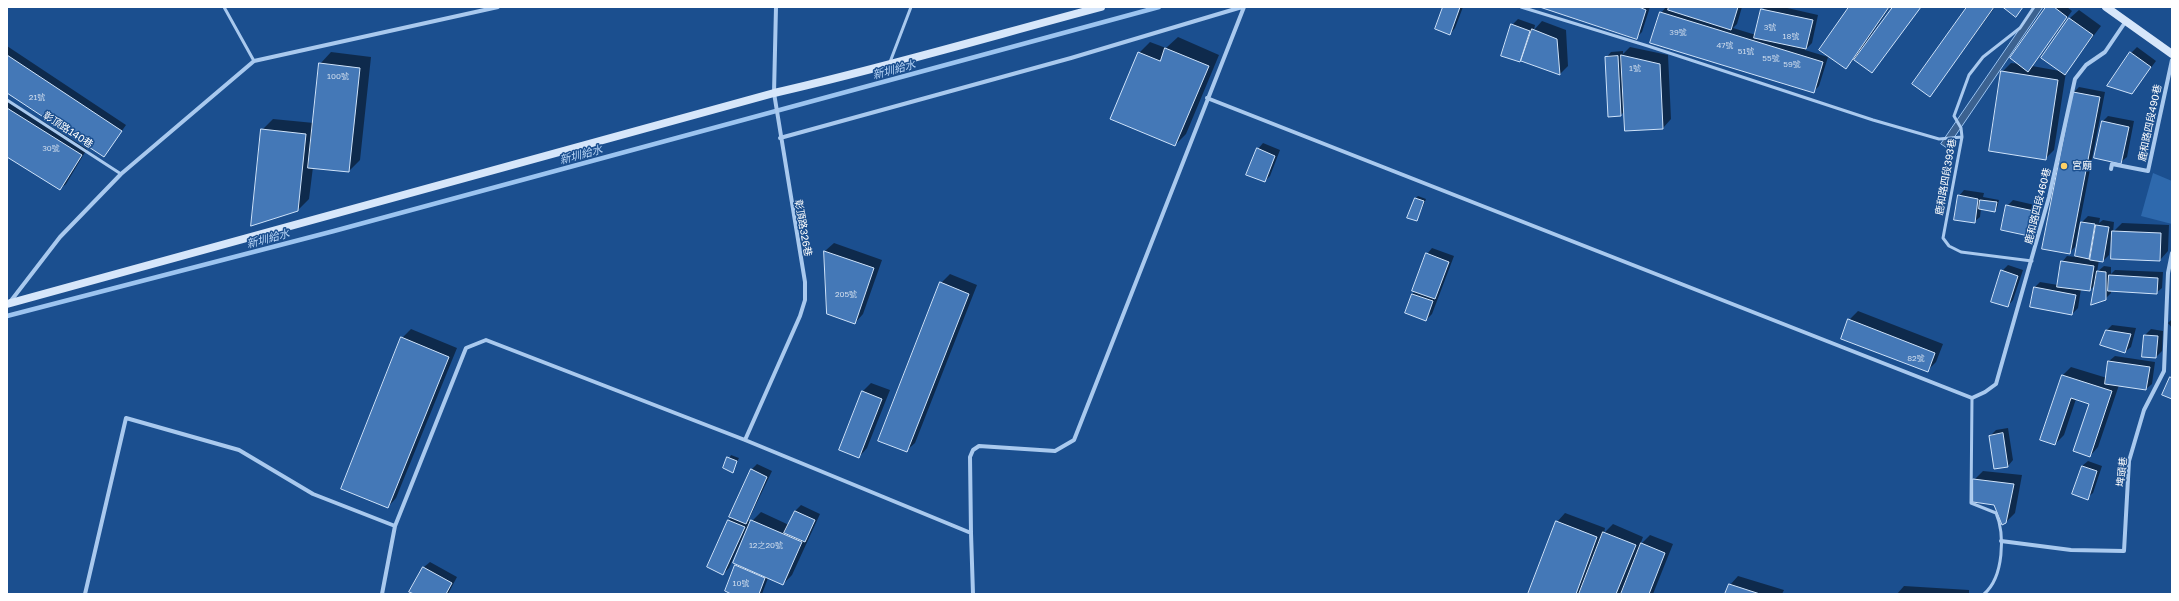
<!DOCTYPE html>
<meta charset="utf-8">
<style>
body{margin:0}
#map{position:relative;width:2179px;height:601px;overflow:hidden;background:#1b4f8f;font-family:"Golos Text",sans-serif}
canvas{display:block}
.frame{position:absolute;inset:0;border:8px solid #fff;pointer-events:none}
</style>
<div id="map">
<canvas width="2179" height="601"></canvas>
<div class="frame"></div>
</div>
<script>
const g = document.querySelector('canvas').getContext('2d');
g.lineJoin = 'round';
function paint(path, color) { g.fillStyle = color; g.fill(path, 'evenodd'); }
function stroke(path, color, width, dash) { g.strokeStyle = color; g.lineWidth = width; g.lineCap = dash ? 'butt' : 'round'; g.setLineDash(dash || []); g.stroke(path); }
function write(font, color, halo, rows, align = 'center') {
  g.font = font + ' "Golos Text","Noto Sans TC",sans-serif'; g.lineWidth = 3; g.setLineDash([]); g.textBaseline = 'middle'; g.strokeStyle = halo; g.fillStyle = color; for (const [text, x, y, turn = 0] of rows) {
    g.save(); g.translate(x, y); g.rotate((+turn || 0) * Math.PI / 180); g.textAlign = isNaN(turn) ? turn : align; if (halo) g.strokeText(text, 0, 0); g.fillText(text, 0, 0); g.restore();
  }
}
paint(new Path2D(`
 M2153,173l19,8v43l-31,-8z`), '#2e69ad');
const water = new Path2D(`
 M2035,7h8l-96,141 -6,-4z`);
paint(water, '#3c6290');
stroke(water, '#9cc4f0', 1);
paint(new Path2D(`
 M1444,7h19l-8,21 -5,6z
 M1543,7h107l-8,25 -6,6z
 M1666,7h76l-5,17 -4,4 23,7 8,-28h19l35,8 -6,28 -7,7 23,7 -9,29 -6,6 -152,-79z
 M1850,7h40l-32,47 1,1 35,-48h27l-49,65 -18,-13 -8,9z
 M1968,7h27l-65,89z
 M2048,7h19l5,4 -40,55 28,5 -18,-13 28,-40 9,-8 22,16 -35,46 -12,78 -9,9 -43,-87 9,-9 9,1z
 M1518,19l17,6 -1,5 8,-9 24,9 2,36 -8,8 -39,-14 -9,-35z
 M1178,37l41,18 -33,79 -11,11 -36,-92 11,-11 16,6z
 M7,46l119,79 -22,31 -97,-64z
 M1630,47l38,8 3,64 -8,9 -38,-17 -4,4 -15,-57 5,-6 12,-1v3z
 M2137,47l19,14 -24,32 -1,-40z
 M331,52l40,5 -11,103 -11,11 -36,-4 -4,32 -11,11 -36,-80 11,-11 41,4 6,-59z
 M2079,87l26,5 -30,155 -6,6 5,-161z
 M7,99l80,50 -21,35 -6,5 -53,-33z
 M2108,116l26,5 -7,36 -6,5 -19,-40z
 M1263,143l17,7 -10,26 -5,5 -7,-32z
 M1964,190l20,3 -1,4 16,3 -2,8 -2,3 -14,-3 -1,9 -6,5 -15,-26z
 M1418,196l8,3 -9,21 -1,-22z
 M2013,200l26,6 -4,23 -6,6 -22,-29z
 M2088,216l12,2 -1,5 4,-3 11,2 -1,10 9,-9 47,2 -1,26 -8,9 -49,-21 -2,16 -6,6 -4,-1 -2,12 7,-6 7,1v7l4,-4 48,2 -1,16 -6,5 -45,-2v2l-6,6 -9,-15 -6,6 -9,-1 -3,19 -6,6 -38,-26 6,-6 18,3 4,-23 5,-6 9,1 6,-35zM2092,254l-1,5h-4z
 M834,243l48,17 -19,54 -8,9 -27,-9 -3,-63z
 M1432,248l22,8 -22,58 -6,6 -20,-8 6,-18 4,-3 11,-37z
 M2008,265l15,5 -10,30 -5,6 -6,-35z
 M950,274l27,11 -62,158 -9,8 35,-168z
 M1858,311l85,33 -7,18 -9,9 -78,-51z
 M2171,320h1v8l-4,-5z
 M2112,325l24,3 -5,19 -6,5 -19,-21z
 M411,329l46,19 -61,150 -8,9 14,-169z
 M2151,329l12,2 -1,20 -6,6 -11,-22z
 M2115,356l40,6 -3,22 -6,5 -27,-4 -21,62 -8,9v-52l-14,-5 -12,36 -9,9 8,-69 8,-8 36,11 2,-17z
 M871,383l19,7 -23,58 -8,9 4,-66z
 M2008,428l5,32 -5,6 -18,-30 6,-6z
 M731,455l8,3 -7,13 -8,-3z
 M2088,461l14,5 -9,27 -6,5 -5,-32z
 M757,464l15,7 -24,50h2l-21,47 -6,6 -15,-7 21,-47 3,-3 19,-47z
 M1983,471l39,4 -7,38 -9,9 -11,-18 -21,-24z
 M801,505l19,9 -28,61 -9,9 -15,-6 -6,16h-29l3,-28 16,-45 9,-9 28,13 6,-14z
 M1565,513l40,15 -1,5 9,-9 30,13 -3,8 10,-10 23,9 -20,50h-124l28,-72z
 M430,562l27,15 -9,17h-32l-5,-3 13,-24z
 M1738,576l46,14 -2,4h-56l4,-9z
 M1904,586l65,4v4h-72z`), '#0007');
stroke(new Path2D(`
 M7,316l327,-85 825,-224`), '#9cc4f0', 4.5);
const building = new Path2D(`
 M1443,7h17l-10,28 -15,-6z
 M1540,7h99l7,3 -9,29z
 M1669,7h69l-7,23 -63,-20z
 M1849,7h40l-43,62 -27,-19z
 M1893,7h28l-49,66 -18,-13z
 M1967,7h27l-64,90 -18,-13z
 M2003,7h20l-7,10z
 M2046,7h8l13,10 -39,55 -18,-14z
 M1761,9l52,11 -7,29 -52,-11z
 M1660,12l163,50 -9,31 -164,-50z
 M2069,18l24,17 -28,40 -24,-17z
 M1511,24l19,7 -10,31 -19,-6z
 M1532,29l25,10 3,36 -39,-14z
 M1165,48l44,18 -34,80 -65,-27 28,-67 22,9z
 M2130,52l21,15 -19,27 -25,-8z
 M7,55l115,76 -18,26 -97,-64z
 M1621,55l39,9 3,65 -38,2z
 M1618,56l3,60 -13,1 -3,-60z
 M319,63l41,5 -11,104 -41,-4z
 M2001,71l57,9 -12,80 -57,-9z
 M2073,92l27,5 -30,157 -28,-5z
 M7,108l75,47 -22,35 -53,-33z
 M2102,121l27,6 -8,37 -27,-6z
 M261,129l45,5 -8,77 -47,15z
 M1257,148l18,8 -10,26 -19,-7z
 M1958,195l20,4 -3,24 -21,-3z
 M1415,198l9,3 -7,20 -10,-3z
 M1980,200l17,2 -2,10 -16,-3z
 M2006,205l28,6 -5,25 -28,-6z
 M2081,222l14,2 -6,35 -14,-3z
 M2096,225l13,2 -6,35 -13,-2z
 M2112,231l49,2 -1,28 -49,-2z
 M824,251l50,17 -19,56 -28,-10z
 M1426,253l23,9 -14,37 -23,-8z
 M2061,261l33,5 -4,25 -33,-4z
 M2001,270l17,6 -10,31 -17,-5z
 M2097,271l9,1v28l-15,5z
 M2109,275l49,3 -1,16 -49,-3z
 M940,282l29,12 -62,158 -29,-11z
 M2034,287l42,8 -4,20 -42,-8z
 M1412,294l21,7 -7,20 -21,-8z
 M1848,319l87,34 -7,19 -87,-33z
 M2106,330l25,4 -6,19 -25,-8z
 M2144,335l14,1 -2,22 -14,-1z
 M401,337l48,20 -61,151 -47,-19z
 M2108,361l42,6 -4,23 -41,-6z
 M2062,375l50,16 -22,66 -17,-6 16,-47 -18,-6 -16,47 -15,-5z
 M2170,377l2,1v21l-10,-4z
 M862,391l20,8 -23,59 -20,-8z
 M2003,433l5,34 -14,2 -5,-33z
 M727,457l10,4 -4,12 -10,-5z
 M2082,466l15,5 -9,29 -16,-6z
 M751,469l16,8 -21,47 -17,-7z
 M1973,479l41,5 -8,39 -4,2 -8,-20 -21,-3z
 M795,511l20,9 -10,22 -21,-9z
 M728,520l17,7 -22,48 -16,-8z
 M751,520l51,22 -19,43 -50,-22z
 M1556,521l41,16 -21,57h-48z
 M1603,532l33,13 -20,49h-37z
 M1641,543l24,10 -16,41h-28z
 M735,565l30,13 -6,16h-28l-6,-3z
 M423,567l29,16 -6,11h-32l-5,-2z
 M1729,584l31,10h-35z`);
paint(building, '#4478b7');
stroke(building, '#cfe3fa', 1);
stroke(new Path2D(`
 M224,7l30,54
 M1521,7l127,39 225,74 66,19 23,-2
 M890,62l21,-55
 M7,100l114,74
 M2032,261l-71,-9 -12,-6 -6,-8 19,-101 -1,-9 -7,-12 15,-41 14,-18 37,-29 14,-21
 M1972,398l-1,105 25,10c9,21 8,64 -12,81`), '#a9c9ee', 3);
stroke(new Path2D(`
 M1207,98l765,300 13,-6 11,-8 53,-187 26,-118 11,-14 19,-13 21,-31
 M780,138l291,-80 171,-51
 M2111,169l1,-5 36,7 24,-111
 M10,302l50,-65 61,-63 133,-113 244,-54
 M745,440l55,-124 5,-16v-18l-31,-189 2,-86
 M971,533l-1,-76 3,-7 6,-4 76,5 19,-11 170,-433
 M2001,541l70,9 53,1 5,-90 15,-51 20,-39 4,-98 4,-20
 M85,594l41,-176 113,32 74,44 82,32
 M382,594l13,-68 71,-178 20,-8 259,100 226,93 2,61`), '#a9c9ee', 4);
stroke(new Path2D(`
 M2106,7l66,47
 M7,304l767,-211c110,-25 218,-57 327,-86`), '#d6e6fa', 8);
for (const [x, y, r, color] of [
 [2064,166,4,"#ffd166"]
]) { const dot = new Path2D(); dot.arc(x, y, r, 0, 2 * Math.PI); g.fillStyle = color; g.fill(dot); stroke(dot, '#1b4f8f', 1.5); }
write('8px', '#d0dded', null, [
 ["3號",1770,27],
 ["39號",1678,32],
 ["18號",1791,36],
 ["47號",1725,45],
 ["51號",1746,51],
 ["55號",1771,58],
 ["59號",1792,64],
 ["1號",1635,68],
 ["100號",338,76],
 ["21號",37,97],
 ["30號",51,148],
 ["205號",846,294],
 ["82號",1916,358],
 ["12之20號",766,545],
 ["10號",741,583]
]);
write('10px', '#fff', '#1b4f8f', [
 ["鹿和路四段490巷",2150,123,-78],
 ["彰頂路140巷",68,130,33],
 ["鹿和路四段393巷",1946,177,-80],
 ["鹿和路四段460巷",2038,206,-76],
 ["彰頂路326巷",803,228,80],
 ["埤頭巷",2122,472,-84]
]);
write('10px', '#fff', '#1b4f8f', [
 ["宮廟",2072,166]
], 'left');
write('italic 11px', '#b5d3f5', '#1b4f8f', [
 ["新圳給水",894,70,-15],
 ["新圳給水",581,155,-15],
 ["新圳給水",268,239,-15]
]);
</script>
